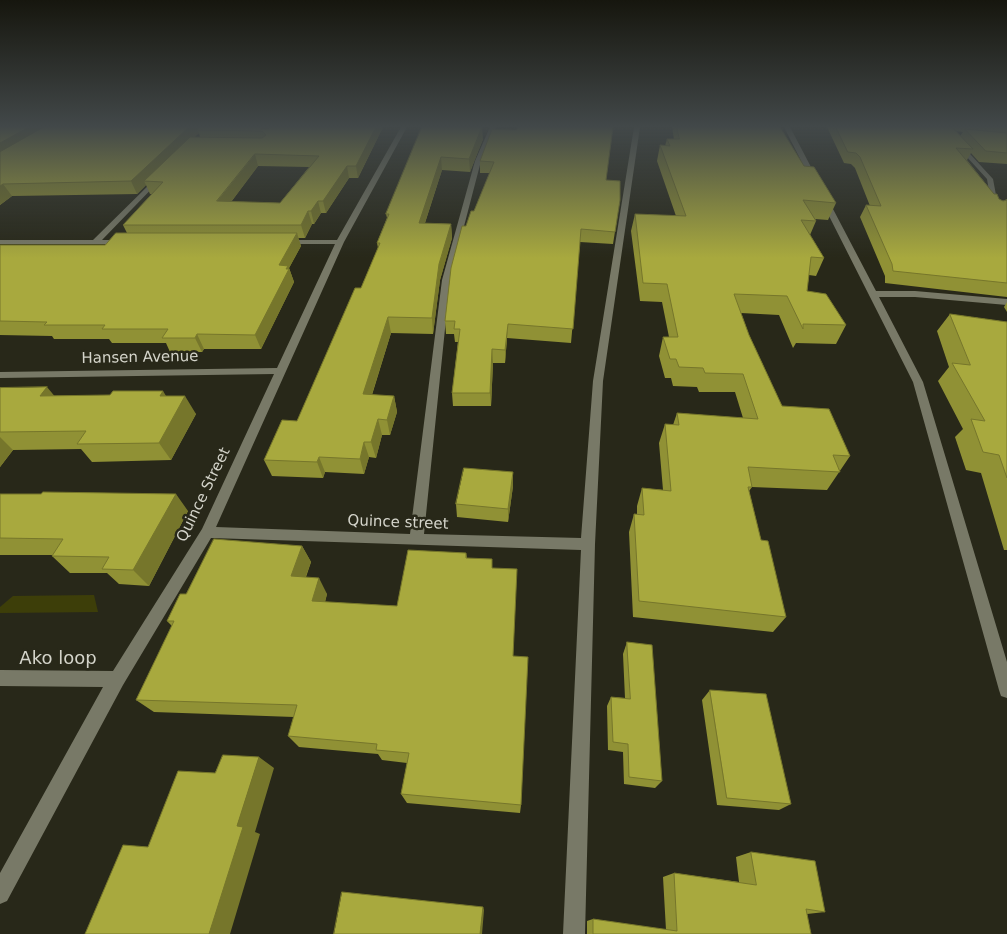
<!DOCTYPE html>
<style>
body{margin:0}
canvas{display:block;background:#282819}
</style>
<canvas width="1007" height="934"></canvas>
<script>
const g = document.querySelector('canvas').getContext('2d');
g.lineJoin = 'round';
function paint(path, color) { g.fillStyle = color; g.fill(path, 'evenodd'); }
function stroke(path, color, width, dash) { g.strokeStyle = color; g.lineWidth = width; g.lineCap = dash ? 'butt' : 'round'; g.setLineDash(dash || []); g.stroke(path); }
function write(font, color, halo, rows, align = 'center') {
  g.font = font + ' "DejaVu Sans",sans-serif'; g.lineWidth = 5; g.setLineDash([]); g.textBaseline = 'middle'; g.strokeStyle = halo; g.fillStyle = color; for (const [text, x, y, turn = 0] of rows) {
    g.save(); g.translate(x, y); g.rotate((+turn || 0) * Math.PI / 180); g.textAlign = isNaN(turn) ? turn : align; if (halo) g.strokeText(text, 0, 0); g.fillText(text, 0, 0); g.restore();
  }
}
paint(new Path2D(`
 M94,595l4,17 -98,1v-6l13,-11z`), '#3d3e09');
paint(new Path2D(`
 M401,127h6l-63,115 -128,285 194,7 32,-254 33,-119 15,-34h6l-15,34 -31,119 -26,254 157,4 12,-157 41,-254h6l-37,254 -8,163 -10,390h-22l18,-384 -370,-12 -88,147 -116,216 -7,3v-31l103,-186 -103,-1v-16l113,1 89,-142 72,-155 -274,4v-6l277,-4 58,-124h-52l-4,-2 4,-2h54z
 M784,127h6l86,164h39l92,8v6l-92,-8h-36l44,85 84,280v36l-6,-2 -2,-6 -86,-308z
 M956,143h4l33,36 6,32 -7,-2 -5,-30 -31,-34z
 M158,176l5,1 -61,63h21l4,2 -1,2h-126v-4h93z`), '#787967');
paint(new Path2D(`
 M0,127h383l-25,51h-9l-23,35h-5l-7,11h-2l-7,14h-7l3,8 -12,22 5,14 -33,67h-57l-2,3h-32l-4,-9h-54l-3,-4h-55l-2,-3 -52,-1v-90h105l22,-12 -4,-8 29,-31h-2l-4,-9 -9,9 -125,2 -12,9zM199,133l1,5 -6,-1zM258,166l51,1 -29,36 -49,-1z
 M422,127l61,12 -13,33 -28,-2 -17,53 26,1 1,14 -12,42 -7,54 -42,-1 -19,62 22,1 3,16 -7,23h-8l-6,23 -7,-1 -5,17 -39,-2 -2,6 -51,-2 -8,-16 33,-39 64,-133 17,-40 -1,-5 10,-25 -1,-4z
 M672,127h108l24,39 32,37 -8,17 -13,-1 1,2 -6,14 14,23 -8,18 -7,-1 -2,16 39,34 -10,19 -40,-1 -3,5 -14,-33 -38,-2 8,22 33,71 68,50 -23,34 -75,-3 -3,4 12,49 25,77 -13,15 -140,-15 -4,-85 5,-18h3v-8l5,-18 21,2 -4,-47 6,-19 8,1 4,-12 66,5 -8,-26h-36l-2,-5 -24,-1 -2,-8h-6l-6,-22 4,-19h6l-7,-35 -22,-1 -9,-70 4,-17 41,2 -19,-55 3,-16 5,1 2,-7h7z
 M827,127h180v37l-28,-2 -8,-9 -4,7 27,34 5,5 4,2 4,-2v98l-122,-14v-7l-25,-59 6,-12 4,1 -15,-38 -4,-4 -7,-1zM955,131l8,1 -3,4z
 M492,129l114,51 14,20 -7,44 -33,-2 -9,101 -64,-5 -2,25h-12l-2,43h-38l-1,-13 6,-51h-3l-1,-8h-8l-1,-13 21,-95 8,-15 16,-38h-10v-12z
 M1007,302v10l-3,-5z
 M950,314l57,8v228h-3l-23,-77 -15,-3 -11,-33 8,-8 -25,-48 11,-14 -12,-36z
 M0,388l54,8h112l30,18 -25,46 -79,2 -11,-13 -68,1 -13,17z
 M513,472v14l-5,36 -51,-5 -1,-13z
 M0,494l188,17 -39,75 -30,-2 -12,-11h-37l-18,-17v-1h-52z
 M302,546l9,16 -5,15 21,17 -2,8 72,4 69,-53 1,5 25,10 21,88 8,149 -1,8 -113,-10 -6,-9 6,-31 -25,-3 -4,-6 -79,-7 -11,-11 6,-19 -140,-5 -18,-12 36,-74 -5,-5 19,-27z
 M627,642l35,139 -7,7 -31,-4 -1,-32 -15,-2 -1,-44 4,-9 14,1 -2,-44z
 M710,690l81,114 -12,6 -62,-5 -15,-105z
 M751,852l74,60 -18,2 4,20h-224v-13l6,-2 73,11 -3,-53 11,-4 65,9 -3,-25z`), '#909135');
paint(new Path2D(`
 M29,127h25l-54,32v-16z
 M189,127h16l-8,3 2,3 -50,49 -5,-1 2,4 -9,9 -6,-13z
 M263,127h9l-6,8 -5,-6z
 M376,127h7l-25,51 -2,-12z
 M482,127l1,12 -13,33 -1,-13z
 M255,154l3,12 -36,48 -5,-13z
 M441,157l1,13 -22,68 -1,-15z
 M347,166l2,12 -23,35 -3,-12z
 M3,184l9,12 -12,9v-19z
 M318,201l3,12 -7,11 -3,-13z
 M308,211l4,13 -7,14 -4,-13z
 M451,224l1,14 -12,42 -7,54 -1,-16 7,-54z
 M297,233l4,13 -12,22 5,14 -33,67 -6,-14 24,-70z
 M388,317l3,16 -24,77 -4,-16z
 M508,324l-1,14 -2,25v-13z
 M197,334l7,15 -2,3 -7,-14z
 M492,349l1,14 -2,43 -1,-13z
 M47,387l15,18 -22,-9z
 M163,391l11,18 -14,-13z
 M185,396l11,18 -25,46 -12,-17z
 M394,396l3,16 -7,23 -3,-15z
 M378,419l4,16 -6,23 -5,-16z
 M0,437l13,13 -13,17z
 M364,442l5,15 -5,17 -4,-15z
 M319,457l6,15 -2,6 -6,-16z
 M513,472v14l-5,36v-13z
 M176,494l12,17 -39,75 -16,-16z
 M302,546l9,16 -11,30 -9,-16z
 M319,578l8,16 -6,23 -9,-16z
 M259,757l15,11 -19,64 5,2 -30,100h-21l28,-108z
 M483,907l1,3 -2,24h-2z`), '#76762b');
const building = new Path2D(`
 M0,127h29l-29,16z
 M44,127h145l-58,54 -128,3 -3,2v-34z
 M200,127h63l-2,2h7l2,-2h106l-20,39h-9l-24,35h-5l-7,10h-3l-7,14h-178l40,-43 -19,-1 46,-44 72,1 4,-3 -4,-4 -65,-1zM255,154l64,2 -39,47 -63,-2z
 M422,127h60l-13,32 -28,-2 -22,66 32,1 -12,40 -7,54 -44,-1 -25,77 31,2 -7,24 -9,-1 -7,23h-7l-4,17 -41,-2 -2,5 -53,-2 18,-40 15,1 58,-133h6l19,-45h-3l12,-29h-3z
 M518,127h95l-7,53 14,1v19l-5,32 -34,-3 -8,100 -65,-5 -3,26 -13,-1 -2,44h-38l8,-64h-6l1,-8h-10l6,-53 11,-42h4l5,-15h3l20,-49 -14,-1 12,-32 24,1z
 M677,127h103l24,39 10,1 22,36 -33,-3 13,21 -15,-1 23,38 -13,-1 -4,34 19,3 20,31 -43,-1v5l-16,-33 -53,-2 15,41 33,71 47,3 21,47 -17,-1 7,17 -92,-5 4,20h-4l13,53 7,1 18,76 -147,-16 -5,-87 10,1 -2,-27 29,3 -6,-67 14,1 -2,-12 81,6 -15,-45 -38,-1 -2,-5 -24,-1 -3,-8h-6l-7,-22h15l-11,-53 -24,-1 -8,-69 51,2 -26,-71 10,1 -3,-7h12z
 M836,127h116l21,22 -17,-1 38,46h3l2,5 4,2 4,-1v83l-114,-12 -1,-7 -26,-59 15,1 -21,-49 -4,-4 -8,-1z
 M965,129l42,4v20l-21,-2z
 M116,233h181l-18,32 9,1 -2,3h3l-34,66 -58,-1 -2,4h-33l6,-9h-66l3,-4h-61l3,-3 -47,-1v-76h105z
 M950,314l57,8v156l-8,-23 -16,-3 -12,-33 14,2 -33,-58 18,2z
 M47,387l-7,9 70,-1 3,-4h50l-3,5h25l-26,47 -82,1 9,-13 -86,1v-44z
 M464,468l49,4 -5,37 -52,-5z
 M43,492l133,2 -43,76 -31,-1 7,-12 -57,-1 11,-17 -63,-1v-44h41z
 M214,539l88,7 -11,30 28,2 -7,23 85,5 11,-56 58,3v5l26,1v9l25,1 -4,87 15,1 -7,148 -120,-11 8,-41 -33,-3 1,-6 -89,-8 9,-31 -161,-5 38,-79h-7l13,-27h6z
 M627,642l25,3 10,136 -33,-4 -1,-33 -15,-2 -2,-45 19,2z
 M710,690l56,4 25,110 -64,-6z
 M223,755l36,2 -22,69 6,1 -34,107h-124l38,-89 25,2 30,-76 37,2z
 M751,852l64,9 10,51 -19,-3 5,25h-218v-15l84,12 -3,-58 82,12z
 M342,892l141,15 -3,27h-146z`);
paint(building, '#a8a93e');
stroke(building, '#76762b', 1);
const sky = g.createLinearGradient(0, 0, 0, 258);
sky.addColorStop(0, '#16160e');
sky.addColorStop(0.49, '#424849');
sky.addColorStop(1, '#42484900');
g.fillStyle = sky;
g.fillRect(0, 0, 1007, 258);
write('15px', '#d4d4ca', '#282819', [
 ["Hansen Avenue",140,358,-1],
 ["Quince Street",204,495,-64],
 ["Quince street",398,523,2]
]);
write('18px', '#d4d4ca', '#282819', [
 ["Ako loop",58,659]
]);
</script>
